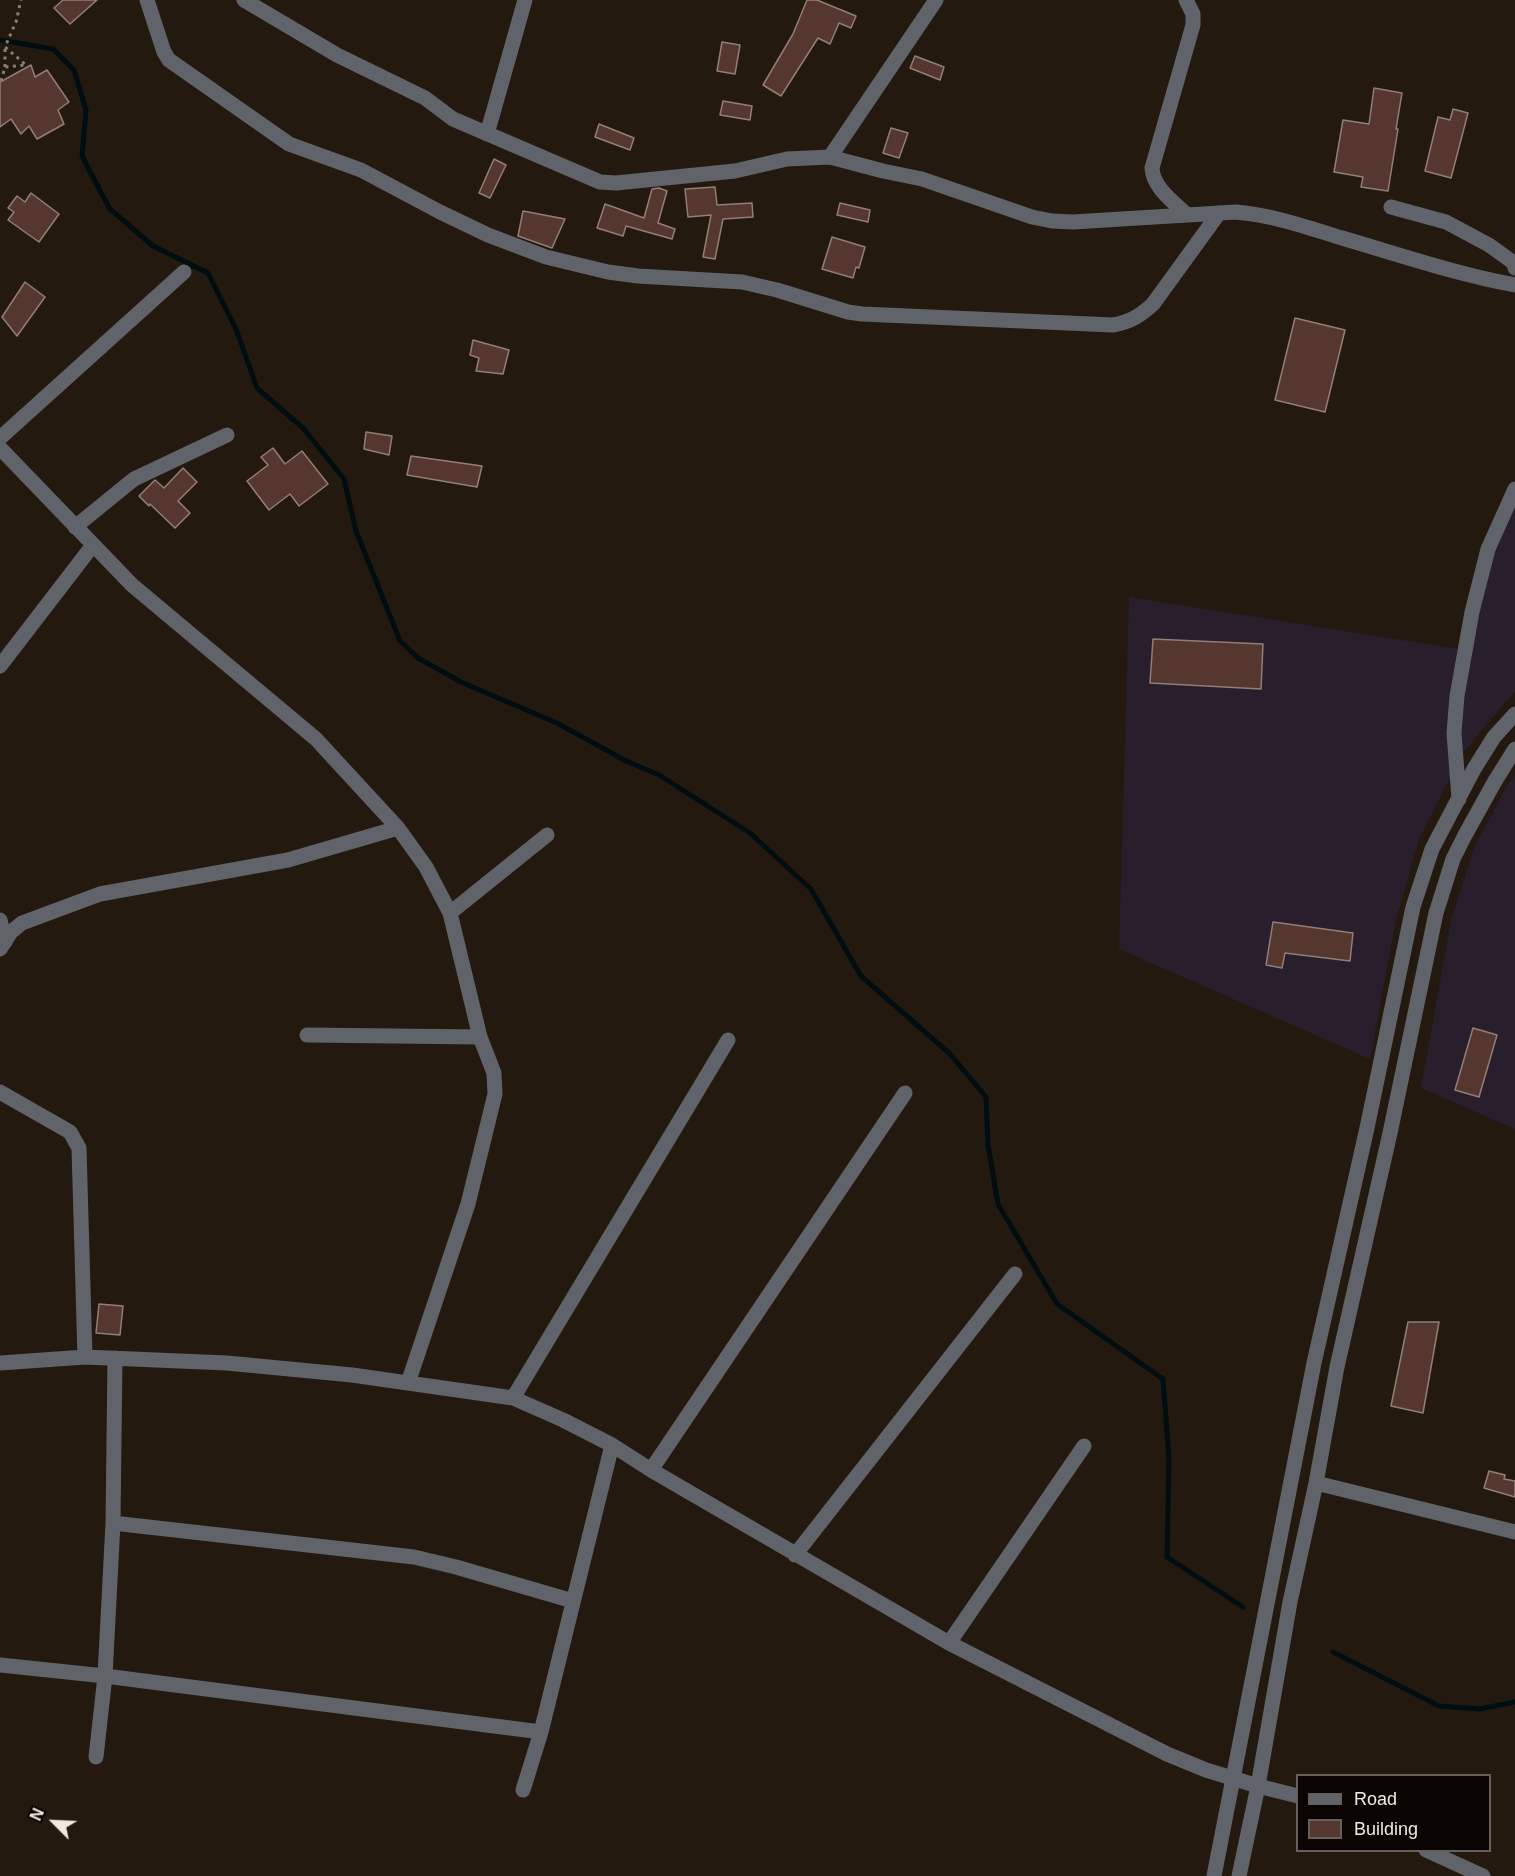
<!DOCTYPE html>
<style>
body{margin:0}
#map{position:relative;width:1515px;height:1876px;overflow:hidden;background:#24190f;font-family:Arial,sans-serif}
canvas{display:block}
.legend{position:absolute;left:1296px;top:1774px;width:195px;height:78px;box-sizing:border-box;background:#0a0503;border:2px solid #66605c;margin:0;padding:8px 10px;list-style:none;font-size:18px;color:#f1e8e2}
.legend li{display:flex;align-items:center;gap:12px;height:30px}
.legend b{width:30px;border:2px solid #66605c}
.north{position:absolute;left:24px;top:1792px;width:60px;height:60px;-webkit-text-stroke:4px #0a0503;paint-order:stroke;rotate:294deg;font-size:16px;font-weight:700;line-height:24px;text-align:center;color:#f1e8e2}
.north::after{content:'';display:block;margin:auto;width:21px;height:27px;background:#f1e8e2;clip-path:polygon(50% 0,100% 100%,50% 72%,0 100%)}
</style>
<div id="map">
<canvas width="1515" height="1876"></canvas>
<ul class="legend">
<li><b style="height:8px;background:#61636a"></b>Road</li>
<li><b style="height:16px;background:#55372f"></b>Building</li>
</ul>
<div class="north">N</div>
</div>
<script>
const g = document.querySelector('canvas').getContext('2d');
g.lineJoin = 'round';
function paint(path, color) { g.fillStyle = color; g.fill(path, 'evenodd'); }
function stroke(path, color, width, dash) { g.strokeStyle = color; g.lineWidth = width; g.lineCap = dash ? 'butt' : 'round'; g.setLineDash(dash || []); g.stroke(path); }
paint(new Path2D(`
 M1515,497v194l-54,64 -42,84 -23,81 -26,139 -251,-110 10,-352 342,54 23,-105z
 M1515,775v354l-94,-41 30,-168 23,-72 32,-61z`), '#291e2c');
stroke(new Path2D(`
 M0,40l53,9 21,21 12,40 -4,46 27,52 44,38 55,27 28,56 21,59 47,41 40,50 12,52 44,110 18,17 43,24 96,41 69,38 33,14 91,58 61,56 50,87 89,78 36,43 2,48 10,59 59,100 106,75 6,80 -2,98 76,50
 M1333,1652l106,54 41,3 35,-7`), '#000e11', 5);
const building = new Path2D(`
 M63,0h34l-27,24 -16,-16z
 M807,0h10l39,16 -5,12 -12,-5 -9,21 -12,-6 -37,58 -18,-11 30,-51z
 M722,42l18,3 -5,29 -18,-3z
 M915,56l29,11 -4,13 -30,-12z
 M31,65l4,12 12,-7 22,32 -11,8 6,14 -27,15 -8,-13 -8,8 -10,-15 -11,8v-45z
 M1374,88l28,5 -6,36h2l-10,62 -27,-4 2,-10 -29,-5 9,-52 26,4z
 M723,101l29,5 -2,14 -30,-5z
 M1453,109l15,4 -17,65 -26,-7 13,-54 12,3z
 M599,124l35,14 -4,12 -35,-13z
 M891,128l17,5 -9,25 -16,-5z
 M494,159l12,6 -16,33 -11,-5z
 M715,187l2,18 35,-2 1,14 -30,2 -8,40 -12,-2 8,-42 -23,2 -3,-28z
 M659,188l8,3 -9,32 17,6 -3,10 -46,-13 -3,10 -26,-8 8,-24 39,14 8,-29z
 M31,193l28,21 -20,28 -31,-22 6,-8 -6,-4 9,-12 8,6z
 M840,203l30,7 -2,12 -31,-7z
 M523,211l42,8 -13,29 -34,-12z
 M832,237l33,10 -6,21 -3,-1 -3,11 -31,-9z
 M25,282l20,15 -28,39 -15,-19z
 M1295,318l50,12 -20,82 -50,-12z
 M473,340l36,10 -6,24 -27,-3 3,-13 -9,-3z
 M366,432l26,4 -3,19 -25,-6z
 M273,448l12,16 17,-13 26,33 -29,22 -9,-12 -21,16 -22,-29 21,-16 -7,-8z
 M411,456l71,10 -5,21 -70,-12z
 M183,468l14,14 -19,19 12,12 -15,15 -25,-24 -1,2 -10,-10 16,-16 9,8z
 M1153,639l110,5 -2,45 -111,-6z
 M1273,922l80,11 -3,28 -65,-8 -3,15 -16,-3z
 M1473,1028l24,7 -18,62 -24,-7z
 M99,1304l24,2 -3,29 -24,-2z
 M1408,1322h31l-16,91 -32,-7z
 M1489,1471l16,4 -1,4 11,2v16l-31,-9z`);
paint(building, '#55372f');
stroke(building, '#917e78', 1.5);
stroke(new Path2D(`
 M5,67v-20
 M1,81l4,-14 21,-2 -21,-18 11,-25 5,-22`), '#887e76', 3, [3, 4.5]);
stroke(new Path2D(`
 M147,0l17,52 5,8 120,84 72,26 79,42 48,23 58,22 62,15 30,4 104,6 35,8 71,22 14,2 251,11c17,-3 27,-9 40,-21l66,-91
 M244,0l93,55 88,43 28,21 147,63 16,1 119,-12 52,-12 43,-2 53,14 39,8 110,38 20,4 21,1 163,-10c36,3 71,15 106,26 58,17 114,36 173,47
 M1186,0l7,14v11l-41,143c1,20 22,34 35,47
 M487,134l38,-134
 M830,157l106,-157
 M1391,207l55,15 43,23 25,18 1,5
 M0,438l184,-166
 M0,448l132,137 184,154 82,89 28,39 24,46 30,124 14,36 1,21 -27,110 -60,179
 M75,527l59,-48 93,-44
 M0,666l93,-121
 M1459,799l-5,-66 3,-37 15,-84 16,-63 27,-60
 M450,913l97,-78
 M0,920l5,22
 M0,949l11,-17 11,-9 78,-29 188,-34 110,-32
 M307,1035l173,2
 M0,1092l70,40 9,16 6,209
 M0,1363l85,-6 142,6 125,12 161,23 50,22 49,25 39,25 298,173 218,111 39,16 52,16 40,10
 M513,1398l215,-358
 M651,1470l254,-377
 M1316,1483l199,49
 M113,1523l301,34 42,10 117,34
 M795,1555l220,-281
 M949,1643l135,-197
 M0,1665l105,11 436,56
 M96,1757l9,-81 8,-153 2,-165
 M523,1790l18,-58 71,-287
 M1426,1850l57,26
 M1214,1876l100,-513 53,-235 46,-221 19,-58 42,-80 20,-32 21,-23
 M1239,1876l19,-90 32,-184 26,-119 21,-116 53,-234 46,-220 17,-54 11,-22 31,-56 20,-32`), '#61636a', 15);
</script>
